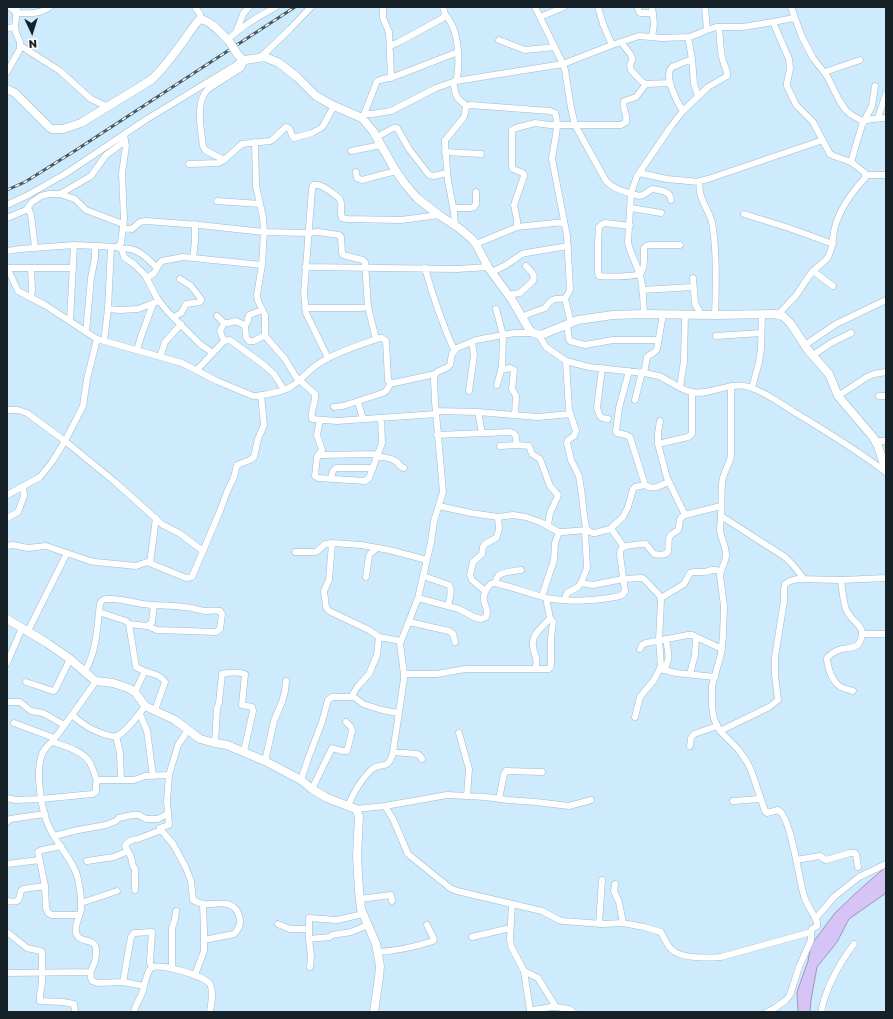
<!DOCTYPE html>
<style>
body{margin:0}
#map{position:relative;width:893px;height:1019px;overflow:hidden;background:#cdebfc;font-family:"Golos Text",sans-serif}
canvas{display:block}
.frame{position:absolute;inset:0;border:8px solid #172228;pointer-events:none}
.north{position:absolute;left:12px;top:12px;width:40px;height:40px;-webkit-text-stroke:3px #fff;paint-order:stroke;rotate:176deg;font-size:11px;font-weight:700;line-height:16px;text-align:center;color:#172228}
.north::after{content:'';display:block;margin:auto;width:14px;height:18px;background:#172228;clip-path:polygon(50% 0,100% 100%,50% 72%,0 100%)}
</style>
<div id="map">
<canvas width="893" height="1019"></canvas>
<div class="frame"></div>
<div class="north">N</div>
</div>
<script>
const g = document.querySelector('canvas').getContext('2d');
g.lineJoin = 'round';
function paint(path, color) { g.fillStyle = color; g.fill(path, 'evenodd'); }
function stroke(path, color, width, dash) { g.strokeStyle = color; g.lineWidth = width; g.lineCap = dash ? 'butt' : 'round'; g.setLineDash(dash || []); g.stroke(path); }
const water = new Path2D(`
 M886,867v26l-37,26 -12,23 -20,25 -6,33 -1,12h-12l-1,-20 11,-31 3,-16 24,-32 22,-21z`);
paint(water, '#d6c4f6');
stroke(water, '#9d93b8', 1);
const street = new Path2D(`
 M10,7l6,6c15,0 21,2 34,-6
 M195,7l5,7 1,5
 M383,7v11l6,14 2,46
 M535,7l28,57 2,6 6,38 4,17 31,56c8,9 22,11 33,15l4,-1 9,-6c7,1 19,2 19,11
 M598,7l5,17 9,21
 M637,7l3,6h13
 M705,7l2,23
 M791,7l11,30 11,21 14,18 12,24 6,9 5,5 12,7 10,-2 14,-1
 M445,14c3,4 5,7 7,11 7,14 8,42 4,56
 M540,17l24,-10
 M773,22l16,37 1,10 -3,14v3l9,19 17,17 17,32 4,2 17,6 14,11v5c-13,14 -25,30 -30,49 -3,10 -1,20 -7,30 -3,5 -10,9 -15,14 -6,7 -10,15 -16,23 -5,7 -13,13 -18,20
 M7,28l8,-1
 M237,30l6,-16 6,-7
 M652,37l2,-13 -2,-17
 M688,37l4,22 2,25 4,12
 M227,40c16,-15 31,-23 49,-33
 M499,40l26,10 30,-3
 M621,42l10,13 1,3v2l-2,5 1,5 10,11 5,3 24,-1
 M21,46l39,25 31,28 17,8
 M390,46l9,-4 44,-24 2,-4 -2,-7
 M261,57l29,-28 21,-22
 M7,72l13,-23v-7l-4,-9 -1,-6 2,-20
 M825,72l35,-12
 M453,82c4,15 1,15 14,24
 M683,111l25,-24 19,-11c1,-6 -4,-12 -5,-19 -2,-10 -2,-20 -3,-30
 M365,114h7l19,-3 45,-23 20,-7 107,-17 49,-19 27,-9 23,2 28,-1 17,-7 9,-3h27l30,-5 21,-4
 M363,117l14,-36 3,-1 16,-4 62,-24
 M878,118l8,-24
 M377,137l16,-9h4l12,21 20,26 5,1 13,-3
 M255,142l1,44 7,31 1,15 -2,33 -5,30 1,6 7,14v18l1,4 19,22 11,18 19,17c1,9 -5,17 -3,25l25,2 99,-7
 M351,151l30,-6
 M445,152l36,2
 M224,160l-19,-10 -2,-4c-2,-16 -8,-45 5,-57l33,-21 4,-8
 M851,162l11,-37 10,-19 3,-20
 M189,164l29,-1 6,-3 18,-16 28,-3 3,-2 13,-12c6,0 4,8 8,11l18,-5 9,-5 2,-2 11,-20
 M356,172l1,6 5,2 34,-9
 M639,173l28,6 32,3
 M865,175h21
 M60,194l31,-18 15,-21 19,-14
 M217,201l43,3
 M7,205l21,-10 37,-21 82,-55 89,-54 6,-6
 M28,208l3,7 4,33
 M453,208h17l4,-1 2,-3v-12
 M631,208l30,5
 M744,214l45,14 44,16
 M7,218l19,-8 6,-8 9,-6 8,-2h11l15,5 11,11 37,14
 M455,226l-1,-14 -6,-31 -3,-37v-4l2,-2 17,-21 2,-10 4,-2 80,6 5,2c4,9 1,23 -1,33 0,4 -2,8 -2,13l15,77 3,53c0,4 -4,6 -5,10l6,24
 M630,226l-25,-3 -4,2 -2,2 -1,17v28l1,4c7,1 38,1 42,-3 4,-4 3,-19 3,-25l2,-2 3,-1h31
 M517,227v-7l-3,-15 10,-29 -1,-3 -10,-4 -1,-3v-36l4,-2 19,-5 15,2h71l5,-3c2,-9 -5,-14 -2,-21l12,-4 10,-13
 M123,228l9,1 8,-7 6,-1 53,4 65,7 44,1 10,-1 21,3 2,2 1,16 1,2 20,5 2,2 3,45 8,32
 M476,244l41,-17 47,-5
 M118,247l3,-4 3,-24 -2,-46 4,-27 -2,-11
 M121,249c15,-3 26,9 36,19
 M7,251l13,-2 54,-4 44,2 4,3 2,7 11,8 10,10 12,23 10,13 34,34 12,8
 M193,258l2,-17v-17
 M7,267l11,24 27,14 52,34 85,24 35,18 36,15h4c10,-2 27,-4 35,-10 11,-7 19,-19 31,-25 17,-10 39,-17 57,-23h2l4,3 2,39 1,2 5,1 41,-9
 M305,267l152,2 31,-2
 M8,268h65
 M425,268c8,29 17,55 29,82
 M813,271l20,15
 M492,272l14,-7 16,-11 4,-1 42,-7
 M147,278l7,-5 6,-10 2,-2 21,-4 79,8
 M693,278l2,26 4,6v5
 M642,290l51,-3
 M508,295l12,-2 13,-12c3,-6 -3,-11 -7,-15
 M31,298l1,-8 -1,-22
 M305,308h56l7,-1
 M108,309l12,1 18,-1 21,-8
 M496,309l7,26 -1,32 -5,18
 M644,314c-1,-12 0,-26 -4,-38 -3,-12 -10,-22 -12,-34l3,-49 6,-17 35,-51 11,-14c-6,-9 -20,-35 -11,-44l20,-8
 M715,315c1,-26 2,-52 -1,-78 -1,-6 -1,-13 -3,-18 -5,-13 -14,-25 -11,-38l8,-2 115,-39
 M217,316l7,7h4l8,-2 8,4h1l2,-2 2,-8 13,-5
 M174,317l7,-4 5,-9 14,-2 1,-2v-1l-10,-13 -11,-7
 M522,317l9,-4 14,-5c6,-9 9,-10 20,-9
 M70,321l4,-76
 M224,323l-4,8 4,10
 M245,325l1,12 3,4h5l11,-6
 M567,325l2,14 1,2 15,4 28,-5h45
 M86,332l5,-54 4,-20v-12
 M538,334l8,13 20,14 23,6 55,6c5,1 10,2 15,3 11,5 21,14 33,16 19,4 36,-11 57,-5 16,5 31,16 45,25 32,19 62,38 92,60
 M716,336l45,-3
 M104,341l4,-32 3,-62
 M805,345l31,-21 50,-24
 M137,350c4,-16 11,-31 16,-47
 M813,355l18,-12 20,-10
 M160,357l5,-15 16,-18
 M328,358l-22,-45 -2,-20 8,-104 1,-4c9,-2 19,8 26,13 5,6 0,13 3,20l5,1 54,1 38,-5
 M566,361l3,49 7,21 -2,5 -6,4 -1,3 4,17 8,16 3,20 2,19 2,13 1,2 6,3h2l15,-4 2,1 12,17
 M602,368l-5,40 3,8 2,2 6,1
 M197,370l27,-29 6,-1 34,25 10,9 10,16
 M501,370l9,-2 4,2 -2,19 4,7 -1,19
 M629,371l-10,37 -3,23 1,2 9,2 4,2 15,48c8,6 16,0 23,-3
 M644,373l3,-16c3,-4 8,-3 10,-8l6,-35
 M680,387l4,-26 1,-46
 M752,388l7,-26 2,-13 1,-35
 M469,391l5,-36 -2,-13
 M838,396l29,-19 7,-3 12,-2
 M879,396h7
 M635,400l7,-28
 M358,402l5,17
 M334,407l9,-1 40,-13 3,-2 5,-8
 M7,410h11l9,3 38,28 50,41 48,43 16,8 24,18
 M436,411l42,1 60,5 32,-3
 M478,412l4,21
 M320,420l-3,15 5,15 -5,7 -2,19 3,2 47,3 4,-3 13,-35 -1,-25
 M660,421l-2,12v11l9,34 18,37
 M437,435l74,-3c6,2 5,7 6,13
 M876,441h10
 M658,444l30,-7 4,-3v-42
 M500,446l17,-1 12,1 3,8 8,5 10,27 8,9 -1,3 -7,15 -2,12
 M318,455l60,-1
 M377,456c8,2 20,2 23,10l4,2
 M331,478l2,-7 3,-3h37
 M7,495l33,-18 12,-15 13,-21 18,-35 4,-27 10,-40
 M439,506l32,7 27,4 15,-2 13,2 14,5 19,10h3l25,-2
 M721,516l64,41 8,8 11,14
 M7,518l11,-6 6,-16 -1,-10
 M610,529l13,-12 5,-10 5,-18 2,-2 10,-2
 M332,543l-3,37 -5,11 2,16 3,4 40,19 10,7 22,4
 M7,546l6,-1 15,3 18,-2 44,15 6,1 40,4 11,-4 39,16 6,-1 28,-66 7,-19 7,-15 3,-12 13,-5 4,-3 4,-18 6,-14 -3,-30
 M295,552h21l9,-8 7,-1 29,2 28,5 38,10
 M150,563l6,-45
 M423,576l26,9c4,6 0,15 -1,21
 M366,577l3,-21 1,-2 7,-6
 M841,580c1,9 2,20 5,29 6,16 24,16 12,36 -11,6 -19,0 -31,13 0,8 5,22 11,27 4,4 10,4 15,6
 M496,583c0,-3 0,-5 2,-7 3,-4 17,-5 23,-6
 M581,583l12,2 30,-6 19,-1 2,1 16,17 1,5 -2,39 2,26 -7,14 -14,17 -5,20
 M485,591l-13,-11 -2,-5 3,-13 9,-8 1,-7 2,-3 11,-6 1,-2 2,-7 -1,-12
 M542,596l12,-36 1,-17 4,-11
 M418,598l41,11 15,8 7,2 5,-2c5,-11 -9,-14 2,-30 2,-3 3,-4 8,-4 16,4 34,11 51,15 20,4 42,3 62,0 6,-1 14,-1 16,-7l-5,-36c0,-3 0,-5 2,-7 4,-3 19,-4 24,-4l8,10c22,4 11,-10 16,-18 2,-3 6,-4 8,-6 3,-7 -1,-11 7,-15l36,-9
 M661,598l23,-14 6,-11 3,-1h12l7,-2h4l5,2
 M564,600l3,-7 11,-6 3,-4 6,-15 -2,-37
 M99,612l27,9 3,3 7,43 8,4v2l-9,19
 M409,622l40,9 4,3 2,8
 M129,624l17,2 4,-2 2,-2 2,-17
 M28,631l39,-78
 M862,634h24
 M640,649l2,-4 4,-2 42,-8h4l30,14
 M7,663l15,-35
 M535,669h14l1,-1 1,-3v-27l2,-16 -3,-4
 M660,669l16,4 39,4
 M664,670c7,-13 4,-17 2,-31
 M85,671c12,-20 12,-44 15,-67 1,-3 3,-5 7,-5 12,-1 24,3 36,5 14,2 27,1 41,3 7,0 14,3 21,4 5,0 10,-1 15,0l2,3 -2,15 -4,3 -59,-2 -9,-4
 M144,671c8,3 16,3 21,11l-10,28
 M404,674h33l28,-5h70c5,-12 -4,-17 -2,-28 1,-9 12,-16 17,-23l-4,-20
 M690,674l5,-19 1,-18
 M96,681c-13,19 -27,38 -41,57 -4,5 -11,10 -13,16 -7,19 -1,57 8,75 7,15 25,34 28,50 2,10 4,20 3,30 -1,8 -7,17 -5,24 3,11 19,4 20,16 0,4 0,8 -1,12 -2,7 -7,12 -3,20l6,2 25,-1 21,4c-1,10 -8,16 -10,26
 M26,682l27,9 2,-1 15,-31
 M351,697l7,-11 11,-12 8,-19 2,-18
 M7,702h13l11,9 12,2 21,12
 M140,714l7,17 6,45
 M72,715c4,3 8,7 13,10 5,4 25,13 32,11 7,-2 24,-24 28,-30
 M14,723l40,15
 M720,731l49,-24 9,-7 -3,-25v-18l9,-56v-12l1,-5 5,-3 8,-2 43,1 45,-2
 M459,733l10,36 -2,27
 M116,736l4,17 1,27
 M52,742c12,4 32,9 38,21 3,6 5,12 7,18
 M215,743l2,-35 2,-5 3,-29c7,-2 17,-2 23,0l-3,31 10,2 1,4 -9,40
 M690,746l1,-8 3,-4 23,-8
 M393,752l24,2 3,2 2,3
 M265,761l9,-40 8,-19 3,-11 1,-10
 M301,780l7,-21 14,-37 6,-22 4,-3h22l9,7 19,6 16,3
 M312,789l20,-41 10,3h5l5,-20 -1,-4 -5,-5
 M7,798l9,2 25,-1 51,-5 4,-2v-9l3,-3h35l11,-4 24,-1
 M499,799l5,-25 2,-3 36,1
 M733,801l27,-2
 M348,806c5,-12 13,-26 22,-35 11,-11 18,2 23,-19l11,-73v-5l-4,-30 11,-28 7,-18 13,-56 3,-21 9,-29 -8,-91 -1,-21 1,-6 2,-2 11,-5 2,-2 2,-11 5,-6 19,-8 27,-5 12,-2h18
 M385,806l8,13 15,35 42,34 7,3 85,20 17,9 4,1 39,3 21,-1 21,4 17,5c3,6 6,13 10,17 9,10 38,9 50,8l90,-25 1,-3 5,-3v-4c-4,-9 -10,-17 -13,-26 -5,-15 -13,-80 -26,-86l-11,3 -2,-2 -14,-41 -4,-8 -9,-13 -18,-18 -6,-12 -2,-12v-21l9,-32 2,-18 1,-30 -4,-30c1,-8 6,-14 6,-21 0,-9 -5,-16 -6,-24 0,-6 1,-10 1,-16 1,-10 0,-21 1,-31 0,-11 8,-19 9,-29v-69
 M356,809l29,-3 62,-11 39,2 22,3 28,2 33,4 22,-6
 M7,822l3,-3 35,-5
 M161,830l12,14 13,24 5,13 2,19c4,2 8,4 12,4 7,1 15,-2 22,0 5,1 8,4 10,7 5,9 4,16 -3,23l-30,6
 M54,836l24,-6 28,-5 10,-4 3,-3 13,-3h7l7,4h12l9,-5
 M61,846l-19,4 -4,2 7,34 1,22 2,5 4,2h27
 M796,860l24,-4 4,3 2,1 24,-7h5l1,1 2,13
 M87,861l27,-4 14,-6
 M7,864l33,-4
 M615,884l-1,7 5,11 4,21
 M135,890v-21l-2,-3 -2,-9 -6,-11c3,-5 7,-7 13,-7l23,-9 -1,-2 9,-3 -2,-24 2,-26 9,-30 10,-15
 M360,899l31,-4 1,6
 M7,901c12,2 12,0 14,-10l2,-2 22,-3
 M81,903l36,-12
 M512,904l-2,35 1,7 13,25 6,39h4l17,-3h5l13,2 4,3
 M816,918l18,-21 25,-20 27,-13
 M278,924l12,5h19
 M599,924l3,-44
 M7,932l20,16 14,3 1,1v31l-2,12v6l23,1 11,2 1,8
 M472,937l38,-9
 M309,939v-21l28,2 26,-6
 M377,952c19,-1 38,-5 56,-11l1,-2 -7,-14
 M310,967l1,-11 -2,-17 21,-2 2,-2 19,-3 17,-7
 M172,968v-40l3,-9 1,-8
 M524,971l14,7 18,29
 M7,973l83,-1
 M195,975l9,-24v-20l-1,-27
 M123,982l8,-45 3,-4 18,-1 -2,29v2l3,4
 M144,986c1,-4 4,-15 7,-18 7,-6 54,8 59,16 4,8 1,20 0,28
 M767,1012l8,-4 11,-8 4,-5 9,-28 12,-27v-8
 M821,1012c5,-25 18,-48 33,-68`);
const secondary = new Path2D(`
 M238,55l4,4 3,1 20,-3 14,6 18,14 19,19 16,9 30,13 11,13 21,37 11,16 12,14 22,17 20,13 13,11 4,5 12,23 24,33 17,29 4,4 8,2 37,-15 35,-5 31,-1 71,1 60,-1 8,2 8,8 17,26 21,24 3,7 6,15 35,41 5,9 8,25
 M7,89l8,4 34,34 3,2h11l18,-6 70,-43c17,-15 32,-39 46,-58l4,-3c11,3 20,14 28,22
 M7,619l40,24 23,16 23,20 3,2 17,2 15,5 7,4 10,14 30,14 25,19 15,4 12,2 38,16 36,19 11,9 15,9 29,11 3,7 -2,40 2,35 2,18 15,35 4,22 -1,11 -5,35`);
stroke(street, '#9ebbcc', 7);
stroke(secondary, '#9ebbcc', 9);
stroke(street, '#fff', 6);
stroke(secondary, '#fff', 8);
const rail = new Path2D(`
 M7,190l18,-8 48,-30 222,-145`);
stroke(rail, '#495a63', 3);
stroke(rail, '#fff', 1.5, [4.5]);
const secondaryBridge = new Path2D(`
 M229,41l9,14`);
stroke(secondaryBridge, '#9ebbcc', 9, []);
stroke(secondaryBridge, '#fff', 8);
</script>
